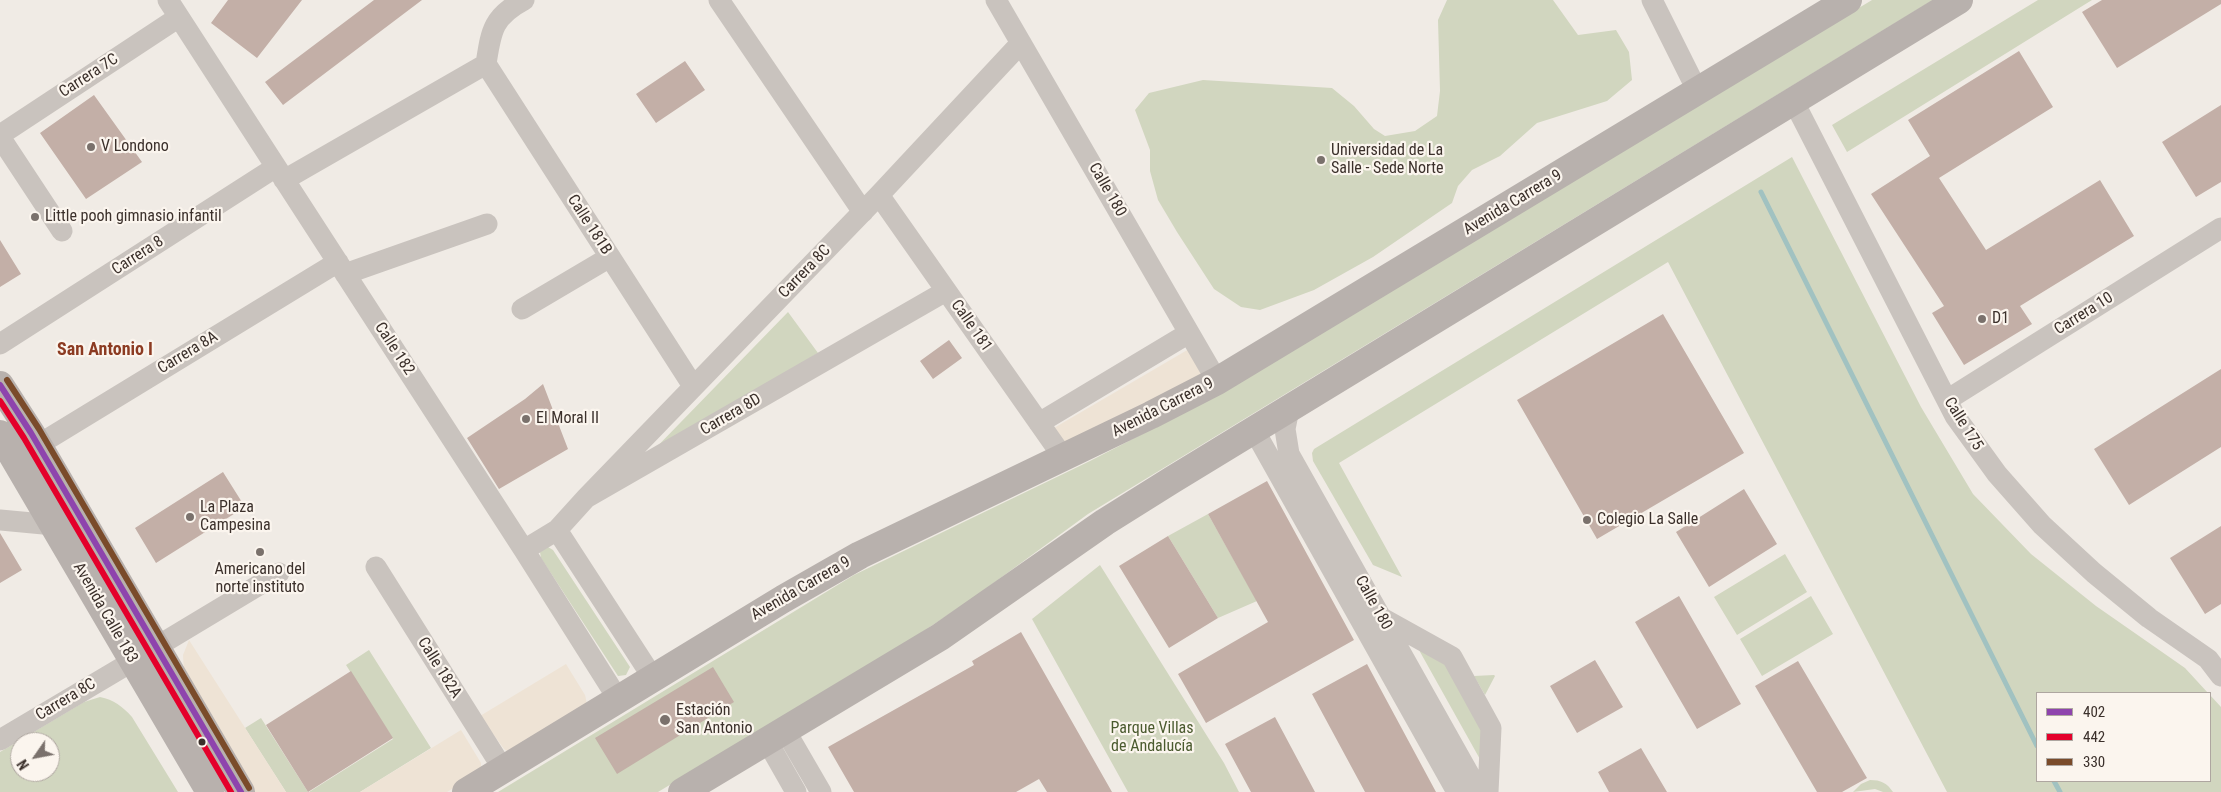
<!DOCTYPE html>
<meta charset="utf-8">
<style>
body{margin:0}
#map{position:relative;width:2221px;height:792px;overflow:hidden;background:#f0ebe5;font-family:"Roboto Condensed",sans-serif}
canvas{display:block}
.legend{position:absolute;left:2036px;top:692px;width:175px;height:90px;box-sizing:border-box;background:#fbf5ee;border:1px solid #aea6a0;margin:0;padding:6px 9px;list-style:none;font-size:15px;color:#3b302b}
.legend li{display:flex;align-items:center;gap:10px;height:25px}
.legend b{width:25px;border:1px solid #aea6a0}
.north{position:absolute;left:10px;top:732px;width:50px;height:50px;box-sizing:border-box;background:#fbf5ee;border:1px solid #aea6a0;border-radius:50%;rotate:237deg;font-size:14px;font-weight:700;line-height:20px;text-align:center;color:#3b302b}
.north::after{content:'';display:block;margin:auto;width:18px;height:22px;background:#7a716c;clip-path:polygon(50% 0,100% 100%,50% 72%,0 100%)}
</style>
<div id="map">
<canvas width="2221" height="792"></canvas>
<ul class="legend">
<li><b style="height:6px;background:#8e44ad"></b>402</li>
<li><b style="height:6px;background:#e4002b"></b>442</li>
<li><b style="height:6px;background:#7a4b2a"></b>330</li>
</ul>
<div class="north">N</div>
</div>
<script>
const g = document.querySelector('canvas').getContext('2d');
g.lineJoin = 'round';
function paint(path, color) { g.fillStyle = color; g.fill(path, 'evenodd'); }
function stroke(path, color, width, dash) { g.strokeStyle = color; g.lineWidth = width; g.lineCap = dash ? 'butt' : 'round'; g.setLineDash(dash || []); g.stroke(path); }
function write(font, color, halo, rows, align = 'center') {
  g.font = font + ' "Roboto Condensed",sans-serif'; g.lineWidth = 4.5; g.setLineDash([]); g.textBaseline = 'middle'; g.strokeStyle = halo; g.fillStyle = color; for (const [text, x, y, turn = 0] of rows) {
    g.save(); g.translate(x, y); g.rotate((+turn || 0) * Math.PI / 180); g.textAlign = isNaN(turn) ? turn : align; if (halo) g.strokeText(text, 0, 0); g.fillText(text, 0, 0); g.restore();
  }
}
paint(new Path2D(`
 M1447,0h106l25,35 38,-5 13,22 3,28 -25,21 -70,22 -37,33 -28,14 -14,16 -6,17 -79,54 -59,33 -54,20 -19,-3 -27,-18 -37,-57 -19,-32 -8,-29v-21l-15,-40 14,-17 54,-13 129,8 22,18 20,23 11,7 30,-5 22,-15 3,-25 -2,-71z
 M1872,0h61l-845,514 -119,87 -71,47 -240,144h-160l356,-217 236,-114 136,-70z
 M2038,0h54l-245,152 -15,-27z
 M1792,157l129,250 52,87 58,60 65,52 89,62 23,25h-171v88h173v-86l11,12v85h-274l-279,-530 -329,201 63,114 -29,-12 -60,-104 -1,-8 2,-4z
 M788,312l30,41 -174,107z
 M1208,514l49,87 -39,17 -50,-82z
 M548,547l5,3 77,117 -4,8 -8,1 -77,-118 -1,-6z
 M1785,554l22,38 -70,43 -23,-38z
 M1100,565l124,198 15,29h-111l-96,-173z
 M1811,596l22,38 -71,42 -22,-37z
 M369,650l62,98 -71,44h-51l84,-53 -47,-74z
 M1419,650l27,13 38,69 -3,29z
 M1494,675l1,1 -10,19 -11,-19z
 M100,697c14,3 22,9 32,20l46,75h-178v-40l84,-50zM20,742h30v30h-30z
 M261,718l47,74h-22l-41,-64z
 M1870,780c11,0 17,3 23,12h-10l-8,-3 -22,3 8,-8z`), '#d1d6bf');
paint(new Path2D(`
 M1189,349l16,29 -141,68 -10,-18z
 M189,640l97,152h-31l-71,-120 -1,-17z
 M566,664l19,31 2,9 -80,47 -3,-2 -24,-33z
 M461,730l20,33v4l-7,8 -27,17h-87z`), '#eee3d5');
stroke(new Path2D(`
 M1761,192l276,554
 M2054,781l6,11`), '#a1c2c1', 5);
paint(new Path2D(`
 M228,0h74l-45,58 -46,-35z
 M374,0h48l-139,105 -18,-23z
 M2102,0h119v4l-104,64 -35,-56z
 M2019,51l34,56 -114,71 47,72 114,-70 34,56 -114,70 12,18 -68,41 -32,-52 12,-7 -73,-112 59,-38 -22,-36z
 M685,61l20,29 -49,33 -20,-29z
 M94,95l48,67 -56,37 -46,-66z
 M2221,105v77l-25,15 -34,-55z
 M0,240l21,34 -21,13z
 M1663,314l81,139 -147,86 -80,-139z
 M949,340l13,18 -29,21 -13,-18z
 M2221,369v78l-92,58 -35,-56z
 M543,384l25,65 -69,40 -32,-51 58,-39z
 M223,472l22,35 -89,56 -21,-35z
 M1267,481l87,159 -148,83 -28,-49 90,-52 -60,-108z
 M1744,489l33,55 -68,43 -33,-55z
 M2221,526v78l-16,10 -35,-56z
 M0,533l22,37 -22,13z
 M1168,536l50,82 -49,30 -50,-82z
 M1679,596l62,108 -44,25 -62,-107z
 M1021,632l91,160h-65l-8,-13 -23,13h-162l-26,-45 146,-82 -2,-4z
 M1595,660l28,47 -46,26 -27,-47z
 M1798,661l69,117 -25,14h-25l-62,-106z
 M1367,664l69,128h-71l-53,-98z
 M713,667l21,35 -117,72 -22,-36z
 M351,671l42,67 -85,54 -42,-67z
 M1275,717l40,75h-64l-26,-48z
 M1641,748l26,44h-58l-11,-20z`), '#c3afa7');
stroke(new Path2D(`
 M168,0l356,550 94,149
 M719,0l144,212
 M996,0l221,381
 M1652,0l46,92
 M486,64l207,322
 M486,64c5,-32 6,-47 38,-64
 M1794,102l161,314 42,58 45,51 52,48 55,45 59,41 13,17
 M0,135l179,-118
 M0,137l62,94
 M284,180l202,-116
 M879,195l184,262
 M345,274l142,-50
 M522,309l88,-52
 M0,344l276,-177
 M1947,400l274,-172
 M1289,409l-4,20 4,25 190,338
 M1039,423l150,-90
 M1254,430l203,362
 M38,445l300,-183
 M586,498l293,-303 142,-152
 M0,520l54,5
 M557,530l96,148
 M524,550l33,-20 29,-32 360,-207
 M376,567l127,202
 M1380,617l72,40 39,71 -3,64
 M156,647l123,-74
 M785,730l36,62
 M0,740l133,-79
 M767,741l29,51`), '#c9c3be', 21);
stroke(new Path2D(`
 M0,385l31,48 210,359
 M0,434l210,358
 M466,792l317,-193 77,-44 291,-140 66,-34 631,-381
 M682,792l258,-155 165,-115 67,-42 787,-480`), '#b8b1ad', 28);
stroke(new Path2D(`
 M0,385l31,48 210,359`), '#8e44ad', 6);
stroke(new Path2D(`
 M0,401l24,37 207,354`), '#e4002b', 6);
stroke(new Path2D(`
 M7,380l32,49 210,359`), '#7a4b2a', 6);
for (const [x, y, r, color] of [
 [91,147,5,"#7a716c"],
 [1321,160,5,"#7a716c"],
 [35,217,5,"#7a716c"],
 [1982,319,5,"#7a716c"],
 [526,419,5,"#7a716c"],
 [190,517,5,"#7a716c"],
 [1587,520,5,"#7a716c"],
 [260,552,5,"#7a716c"],
 [665,720,6,"#7a716c"],
 [202,742,4.5,"#3b302b"]
]) { const dot = new Path2D(); dot.arc(x, y, r, 0, 2 * Math.PI); g.fillStyle = color; g.fill(dot); stroke(dot, '#fbf5ee', 2); }
write('16px', '#3b302b', '#fbf5ee', [
 ["Carrera 7C",89,76,-33],
 ["Calle 180",1107,190,60],
 ["Avenida Carrera 9",1513,203,-31],
 ["Calle 181B",589,225,57],
 ["Carrera 8",138,256,-33],
 ["Carrera 8C",805,272,-46],
 ["Carrera 10",2084,314,-32],
 ["Calle 181",971,326,55],
 ["Calle 182",394,349,57],
 ["Carrera 8A",188,353,-31],
 ["Avenida Carrera 9",1163,408,-27],
 ["Carrera 8D",731,415,-30],
 ["Calle 175",1963,424,58],
 ["Avenida Carrera 9",801,589,-30],
 ["Calle 180",1373,603,61],
 ["Avenida Calle 183",105,613,60],
 ["Calle 182A",439,668,58],
 ["Carrera 8C",66,700,-31]
]);
write('16px', '#3b302b', '#fbf5ee', [
 ["V Londono",101,147],
 ["Universidad de La",1331,151],
 ["Salle - Sede Norte",1331,169],
 ["Little pooh gimnasio infantil",45,217],
 ["D1",1992,319],
 ["El Moral II",536,419],
 ["La Plaza",200,508],
 ["Campesina",200,526],
 ["Colegio La Salle",1597,520],
 ["Americano del",260,570,"center"],
 ["norte instituto",260,588,"center"],
 ["Estación",676,711],
 ["San Antonio",676,729]
], 'left');
write('16px', '#4a5a2e', '#fbf5ee', [
 ["Parque Villas",1152,729],
 ["de Andalucía",1152,747]
]);
write('bold 18px', '#8c3b22', '#fbf5ee', [
 ["San Antonio I",105,350]
]);
</script>
